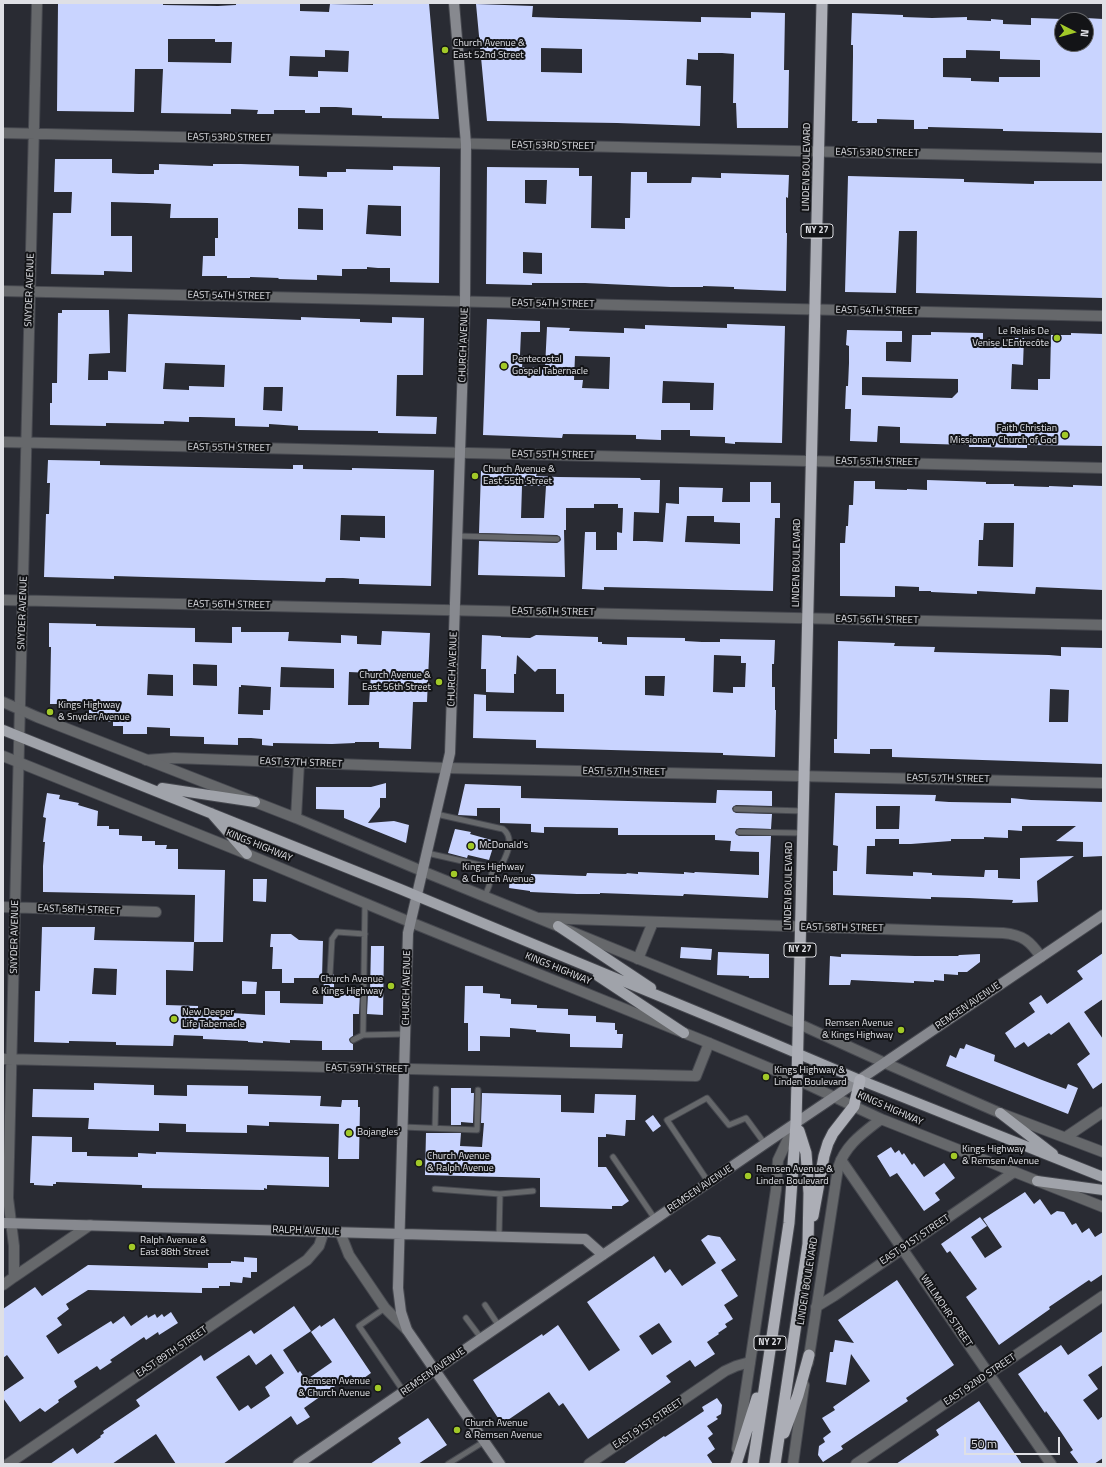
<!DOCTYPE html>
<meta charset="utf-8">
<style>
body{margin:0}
#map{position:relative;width:1106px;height:1467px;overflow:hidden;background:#292b33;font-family:"Titillium Web",sans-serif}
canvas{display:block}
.frame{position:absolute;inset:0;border:4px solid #dfe0e5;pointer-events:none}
.north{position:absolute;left:1054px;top:12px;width:40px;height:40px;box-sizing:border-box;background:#131417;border:1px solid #656669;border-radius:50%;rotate:96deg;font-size:11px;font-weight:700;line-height:16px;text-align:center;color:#dfe0e5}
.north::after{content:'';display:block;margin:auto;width:14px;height:18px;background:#a2c928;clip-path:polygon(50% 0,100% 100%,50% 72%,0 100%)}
.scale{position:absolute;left:964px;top:1437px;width:96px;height:18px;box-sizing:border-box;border:2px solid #dfe0e5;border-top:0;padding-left:5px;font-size:12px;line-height:14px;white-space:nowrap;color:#dfe0e5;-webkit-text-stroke:3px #131417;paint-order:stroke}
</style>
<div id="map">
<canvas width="1106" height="1467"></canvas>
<div class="frame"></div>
<div class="north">N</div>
<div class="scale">50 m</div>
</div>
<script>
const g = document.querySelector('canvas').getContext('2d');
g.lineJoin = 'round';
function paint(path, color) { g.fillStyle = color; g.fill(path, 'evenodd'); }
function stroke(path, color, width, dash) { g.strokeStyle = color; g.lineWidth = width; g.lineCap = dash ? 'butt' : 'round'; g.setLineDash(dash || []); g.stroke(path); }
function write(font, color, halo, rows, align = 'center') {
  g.font = font + ' "Titillium Web",sans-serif'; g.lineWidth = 4; g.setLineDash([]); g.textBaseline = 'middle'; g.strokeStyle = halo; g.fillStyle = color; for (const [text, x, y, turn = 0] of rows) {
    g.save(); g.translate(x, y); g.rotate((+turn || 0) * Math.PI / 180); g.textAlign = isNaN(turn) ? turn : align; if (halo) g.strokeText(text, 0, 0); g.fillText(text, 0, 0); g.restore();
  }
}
paint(new Path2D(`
 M58,3h105v2l55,1 18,-1v-2h64v8l29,1 1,-8 43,1v-2h56l10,116 -57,-1v-2l-30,-1v-7l-16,-1h-16v6h-15v-3h-31v4h-17l1,-4 -27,-1v5l-70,-1 2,-44h-28l-1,43 -77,-1zM168,39h47v3h17l-1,21 -63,-1zM325,50l24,1 -1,21 -30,-1v6l-29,-1 1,-20 35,1z
 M476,4l57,2 -1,11 27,1 142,4v-5l50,1v-6l34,1 -1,57h5l-1,58h-51l-1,-25h-3l1,-49 -12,-1h-24v7l-11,-1 -1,26 15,1 -1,40 -83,-3 -130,-2zM541,48l41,1v24l-41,-1z
 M852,13l51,2v2l29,1 35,-1v3l24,1v-2l12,1v4l28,1v-7l31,1v25h24v-26l17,1v114l-100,-2v-2l-75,-2v2h-14v-9l-37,-1v4h-20l1,-2h-6l1,-64v-12h-2zM966,50l34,1v8l40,1v17h-41v5l-28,-1v-3l-28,-1v-19h23z
 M55,159h57v14l27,1h15v-4h5v-6l54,2v-2h28l58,2v10l28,1v-5h19v-3l47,1v-4l47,1 -1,116 -49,-1v-14h-12l-11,-1v2h-25v7l-25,-1v5l-39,-1 1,-1 -29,-1v1h-23v-2h-25l1,-20h12v-18h3v-20h-48l1,-14 -24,-1 -36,-1v34h21v36l-28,-1v4l-53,-1 2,-61h18l1,-21h-18zM368,205l33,1v30l-35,-2zM298,208l25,1v21l-25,-1z
 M487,167l92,1v8h13l-1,52 34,1v-11h5l1,-46h16v11h44l1,-6 29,1v-5l68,2 -1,23 -2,-1v36h1l-1,58 -52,-2v-2l-31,-1v1h-32l-86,-4h-53v2l-46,-1zM525,180h22l-1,24 -21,-1zM523,252l19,1v21l-19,-1z
 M848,176l116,3v3l70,2v-3h69v117l-187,-5 1,-62h-18l-3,62 -51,-1z
 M62,310h47l1,43 -21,1 -1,26h20v-9l18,1 2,-58 173,6v-3l24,1 35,1v3l32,1v-6l32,1 -1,57h-26l-1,41 41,1 -1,17 -58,-1v-2l-80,-1v-4l-29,-2v3l-34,-1v-8l-35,-1h-11v5l-25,-1v3l-58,-1v3l-56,-1v-22h2v-20h5l1,-70h4zM165,363l60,2 -1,22 -35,-1v4l-26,-1zM264,387h19l-1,24 -19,-1z
 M487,319l53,2v11h-19l-1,23h3l-1,12 23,1 2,-41 23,1 -1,3 55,2v-5l21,1v-4l82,3v-4l58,2 -3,117 -47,-1v2l-10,-1v-6l-35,-1v-6h-29v10l-25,-1v-4l-73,-1 -1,4 -79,-3zM575,356l35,1 -1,32 -27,-1 1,-8h-9zM663,381l51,2 -1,27h-23v-7h-28z
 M847,330l55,1v11h-16v19l25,1 1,-27h19v-3l52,1v10h30v-5h11l-1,27 -11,-1 -1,25 27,1v-11h12l1,-44h20v-2l32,1v112l-76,-1v3l-47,-1h-11v-2l-69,-2v-16l-22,-1 -1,16 -27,-1 1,-32h-6l1,-23h2l1,-23v-17l-3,-1zM862,377l96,2v13l-6,6 -90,-3z
 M48,460l52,1v4l193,4v-4h10v4l49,1v-2l82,2 -3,116 -72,-2v-5l-16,-1h-17l-1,4 -178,-5 -33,-1v3l-70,-2 2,-63h3l1,-31h-3zM341,515l44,1v22l-25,-1v4l-20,-1z
 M481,471l56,2 -1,3 22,1 82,1 1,2h19l-1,33 -25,-1 -1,29h13l17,1 3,-39 13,1v-17l44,1 -1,14h28v-20h21v21h9v15h-5l-2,73 -169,-4v3l-22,-1 3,-57h11v18h21v-18l5,1 1,-25h-5v-4h-24v4h-28v22h-2l1,47 -87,-2 1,-34 78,2 4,-3 -1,-3 -3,-2 -78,-2zM522,486h24l-2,32h-23zM687,516h27v6l26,1v21l-55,-2z
 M927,480l59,2v2h28v2l35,1v-1l24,1v-2l30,1v104l-67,-3 -1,7 -58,-3v3l-46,-2v-1h-12v-4l-24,-1v11l-55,-1v-53h5l1,-17h2l1,-21h4l1,-24h21v8l32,1v-1l20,1zM984,523h30l-1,44 -35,-1 1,-26h4z
 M49,623l47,1v2l99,2v14l37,1v-16h9v5h48l-1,9 53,2v-8l16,1v8l24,1 1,-14 48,2 -3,69h-14l-2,47 -32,-1v-6h-24v1l-23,1 -59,-1v3l-11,-1v-6l-11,-1h-13v7l-34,-1v-7l-34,-1v-8l-23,-1v7h-24v-8h-10v-4l-24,-2v-13l-31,-1 1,-2h-9l1,-57h-2zM193,664l24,1v21l-24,-1zM281,667l53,2v19l-54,-1zM349,672l22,1 -2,32h-21zM148,674l25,1v21l-26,-1zM241,685l30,2 -1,23h-7v5l-25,-1 1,-27h2z
 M482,635l19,1v1l29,1 6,-3 62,2v5h4v2l25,1v-8l58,1v3l17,1h18v-3l55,1 -1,24h-2v23h3v23h1l-1,47 -52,-2v-2l-187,-5v-8l-63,-2 1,-44 12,1v16l78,1v-18h-8v-25h-18l-3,3 -18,-17 -1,19h-2v19l-28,-1v-23h-5zM714,655l27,1v7h5l-1,24h-12v6l-20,-1zM645,676h20l-1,20 -19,-1z
 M838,641l57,2 -1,3 41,1 -1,5 115,3 12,1v-9l42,1v116l-211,-7v-8h-22v5l-36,-1v-14h3zM1050,689l19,1 -1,32h-19z
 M386,783v15h-6v9l-12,16 26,-2 15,4 -3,18 -62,-25v-8l-28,-1v-22h55z
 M465,784l56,2v12l107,3 88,2 1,-13 55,1v15l-36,-1 -4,3 1,3 3,2 36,1 -1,15 -32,-1 -4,4 1,2 3,2h32l-3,62 -84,-4 -1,2 -83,-3v1h-23l-47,-2v-1l-21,-3 1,-12h21v-2l55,2 1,-3 40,1 -1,-1 12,1v-2l46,2v-2l10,1 1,-1 64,3v-23l-29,-1 1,-10 -16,-1v-5h-97v-7l-74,-1v6l-13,-1v-8l-31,-1v-15h-23v8l-19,-1z
 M47,793l13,2 -1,4 20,4 -1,2 20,6 -1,15h12v3h10v6l23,1v5h13v4h12l-1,4h12v20l47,1 -2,72h-29l1,-47 -152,-3v-26l2,-24h-2l3,-24 -3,-1z
 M835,793l101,2 -1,6 14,1 62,1v-5l20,2 72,2v54l-20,1v-15l-27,-1 20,-15h-54v5l-14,-1v8l-24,-1v2h-33v2l-40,3h-12v-5h-24v7h-8l-1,28 47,2v-4l19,1v2l52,2 1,-7h13v8l22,1v-21l54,-2 -37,25 1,21 -26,1 1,-3 -44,-2 -38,-1v2l-98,-4v-24h4l1,-25 -5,-1zM876,806h24l-1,23h-23z
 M455,829l16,3 -1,2 25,7 -6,19 -21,-5 -1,3 -19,-5z
 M253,879h14l-1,23 -13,-1z
 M42,927h53l-1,13 100,2 -1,29 -27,-1v35l32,1v5l67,4v-24h15v12l43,1 1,-30h2l2,3 2,1 4,-4v14l17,1v4h9l-1,21h-6v22l-4,3 1,3 3,2v6h-31v-9l-32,-1v3l-27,-2v2l-15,-1v-1l-45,-2v-3l-29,-1 -1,11 -57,-1v-3l-47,-1v2l-35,-1 1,-51h5zM94,968l23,1 -1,26 -24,-1z
 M271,934h20l8,6 24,1 -1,37h-28v5h-12v-14h-10l1,-22h-3z
 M371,946h13l-1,69 -16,-1 1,-21h2z
 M681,947l31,2 -1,11 -31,-2z
 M718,952l51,2v24h-20v-2l-32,-1z
 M1103,953v46l-19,13 19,27v43l-10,7 -16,-25 13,-10 -21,-32 -18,13 -2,-2 -21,14 -4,-5 -9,6 -10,-15 30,-21 -6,-9 12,-8 6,9 36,-25 -6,-8z
 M841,954l74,2h43l1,-1 21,-1v8l-13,10h-9v3l-14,-1v7l-10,-1v2l-20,-1v2l-63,-3 -1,5h-21l1,-29 11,1z
 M242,981l15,1 -1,12h-14z
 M465,986h18v7l17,1v4l11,1v5l26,1v3l31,1v6l28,1v6l19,1v7h2v4h6l-1,14 -52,-1v-13l-34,-2v-2l-26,-2v9l-30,-1v15h-12v-28h-4z
 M966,1044l29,11 -1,6 48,19 24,9 2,-5 10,4 -10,26 -122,-48 4,-11 6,3 4,-10 4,1z
 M94,1083l60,2v10l33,1v-11l61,1v8l73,2 -1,10 21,1 1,-7h16v7h2l-1,52h-21l1,-35 -70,-2v4l-22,-1v8l-61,-1v-8l-27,-1v8l-71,-2 1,-11 -57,-1 1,-28 61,1z
 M451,1088h20v5h3l-1,30 -12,-1v3h-10z
 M482,1093l79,2v17l33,1 1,-19 41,1 -1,25h-9l-1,16 -19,-2v3h-8v30h8l23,34 -7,5h-10v3l-72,-2v-29l-115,-3 1,-42h35l-1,13 22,1 2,-24h-3z
 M653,1115l8,11 -8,6 -8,-11z
 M32,1136l40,1v15h15v4l51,1v-4l18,1v-2l173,5v30l-62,-2v4l-3,-1v2l-122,-2v-3l-86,-3v2h-3v2l-19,-1v-2h-4z
 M891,1147l4,6 4,-3 3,5 2,-2 8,12 2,-2 10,14 20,-14 11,15 -20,15 5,7 -16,11 -27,-38 -7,4 -13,-21z
 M1025,1192l9,12 6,-5 11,16 6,-4 7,1 8,13 4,-2 6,10 7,-5 6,9 8,-5v42l-12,8 -2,-2 -40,27 1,2 -51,36 -33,-48 11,-8 -27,-38 -3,2 -6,-9 39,-27 7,9 -16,11 14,21 17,-11 -19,-28z
 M708,1235l12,2 16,23 -15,10 17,26 -14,9 9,14 -8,5 2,3 -9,6 1,1 -12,8 8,12 -20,13 -5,-7 -24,16 5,6 -83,57 -25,-36 -4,3 -10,-14 -47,32 -29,-44 69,-46 1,2 15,-11 31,46 31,-21 -33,-48 67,-46 11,17 5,-4 12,17 34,-23 -15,-23zM659,1323l13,19 -20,13 -13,-19z
 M244,1257l13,1v14h-6v6l-8,-1 -1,6 -12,-1v4h-11v2h-17v5l-114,-3 -22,14 3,5 -12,9 5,7 -16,11 12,18 53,-33 2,3 11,-8 7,10 16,-11 1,3 7,-4 2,4 5,-4 2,3 7,-5 7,11 -19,12 -1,-3 -12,8 -2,-3 -34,23 2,2 -12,8 -3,-4 -23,15 3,6 -19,13 1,2 -14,10 -5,-4 -20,14 -17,-24v-6l21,-14 -17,-23 -4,3v-49l32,-22 7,9 46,-31 120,3v-5h23v-2l13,1z
 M897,1280l57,85 -48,33 2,3 -67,45 2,3 -20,13 -5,-7 1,-9 6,-4 -2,-4 8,-6 -9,-14 13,-8 -2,-3 37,-26 -19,-27 -5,31 -20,-3 4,-30h3l2,-12 19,3 -16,-23z
 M294,1306l17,25 -28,19 15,23 2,-2 6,9 26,-18 -21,-30 9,-7 1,2 13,-9 37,55 -14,10 -6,-8 -47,33 6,9 -13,8 -6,-9 -68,48h-47l-20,-30 -44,30h-62l23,-16 4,6 24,-17 -1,-1 4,-3 -1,-2 37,-25 -4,-6 65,-45 3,6 47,-31 3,4zM271,1354l13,19 -19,14 5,9 -19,13 -3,-4 -9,6 -23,-34 33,-22 7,10z
 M1103,1331v34l-15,10 10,14 -15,11 15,20 5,-4v42l-9,6h-15l-9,-12 3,-2 -12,-18 -15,-21 -1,2 -27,-39 43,-29 7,10z
 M717,1398l5,7 -1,9 -5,3 2,2 -11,7 6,8 -5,4 7,11 -8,6 6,9h-90l41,-28 1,1 39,-26 -2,-4z
 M979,1401l43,63h-126l43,-29 -3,-5z
 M428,1418l19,27 -29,19h-48l31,-21 -3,-5z`), '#c9d4ff');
const service = new Path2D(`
 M458,536l99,3
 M736,809l67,2
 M739,832l64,1
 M427,853l66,15 8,-2c6,-11 14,-28 2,-37l-67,-15
 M485,896l4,-10 4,-18
 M365,903l-2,132 43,-1
 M330,974l2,-35 5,-7 28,2
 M353,1040l10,-5
 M403,1127l74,3 1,-40
 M435,1128l1,-39
 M613,1157l42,62
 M709,1183l-42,-63 40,-22 22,27 17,-7 19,26
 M435,1189l65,5 -1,42
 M500,1194l33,-3
 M485,1305l14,21
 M385,1308l-26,18 45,66
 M466,1318l15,20
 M448,1464l37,-23`);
const minor = new Path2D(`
 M3,133l1100,25
 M3,291l1100,25
 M3,442l1100,26
 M3,600l1100,25
 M146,760l28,-2 273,10 656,15
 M3,907l153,5
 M539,918l464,15c20,2 27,8 38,24
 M638,959l15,-37
 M3,1059l693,17 13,-33
 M1066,1137l37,-25
 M841,1160l210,304
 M340,1232l9,23 36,53 22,22
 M14,1277l76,-52
 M3,1285l11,-8v-31l-6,-48 29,-1195
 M816,1307l18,-11 180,-124
 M8,1464l299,-204 12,-14 5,-15
 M589,1464l136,-93 11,-5 14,-4
 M856,1464l247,-168`);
const tertiary = new Path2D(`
 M3,702l34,15 259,101 126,53 377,153 86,39 115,50 103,39
 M3,756l244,98 163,68 299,121 89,37 83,39 222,88
 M296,818l3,-55
 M808,1363l30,-195c7,-23 25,-35 43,-49
 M737,1449l39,-259 2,-30 17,-36
 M793,1464l11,-79`);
const secondary = new Path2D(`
 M454,3l12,141 -1,158 -15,451 -42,180 -10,355 3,24 6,18 93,134
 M3,1223l582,16 18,16
 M298,1464l471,-323 334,-226`);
const primary = new Path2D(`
 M3,730l397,159 368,152 92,39 243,97
 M162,788l93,14
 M211,813l36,41
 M558,926l93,62
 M598,976l86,57
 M1000,1113l53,41
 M1037,1181l66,9`);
const trunk = new Path2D(`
 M813,1216l11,-60 4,-13 5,-10 21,-27 6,-26
 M784,1433l14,-38 11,-40
 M736,1464l21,-66
 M753,1464l36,-241 7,-100 26,-1120
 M775,1464l33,-220 1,-51 -3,-40 -7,-22`);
stroke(service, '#46484f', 7);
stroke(minor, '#46484f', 12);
stroke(tertiary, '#46484f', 12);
stroke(secondary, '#46484f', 12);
stroke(primary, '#46484f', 12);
stroke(trunk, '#46484f', 13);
stroke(service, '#66686b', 5);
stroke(minor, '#66686b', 10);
stroke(tertiary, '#66686b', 10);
stroke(secondary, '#87898f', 10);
stroke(primary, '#a0a3aa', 10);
stroke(trunk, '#acaeb6', 11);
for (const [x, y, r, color] of [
 [445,50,4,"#a2c928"],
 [1057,338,4,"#a2c928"],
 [504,366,4,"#a2c928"],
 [1065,435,4,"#a2c928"],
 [475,476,4,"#a2c928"],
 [439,682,4,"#a2c928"],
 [50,712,4,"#a2c928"],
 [471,846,4,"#a2c928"],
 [454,874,4,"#a2c928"],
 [391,986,4,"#a2c928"],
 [174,1019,4,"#a2c928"],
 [901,1030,4,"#a2c928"],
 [766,1077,4,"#a2c928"],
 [349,1133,4,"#a2c928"],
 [954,1156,4,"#a2c928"],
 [419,1163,4,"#a2c928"],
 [748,1176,4,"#a2c928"],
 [132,1247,4,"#a2c928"],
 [378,1388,4,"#a2c928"],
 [457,1430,4,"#a2c928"]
]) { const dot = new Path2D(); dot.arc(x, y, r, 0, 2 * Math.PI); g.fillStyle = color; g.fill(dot); stroke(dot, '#131417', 1.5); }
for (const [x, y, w] of [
 [817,231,32],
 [800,950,32],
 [770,1343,32]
]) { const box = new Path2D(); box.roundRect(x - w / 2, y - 7, w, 14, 3); g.fillStyle = '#131417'; g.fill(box); stroke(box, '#dfe0e5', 1); }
write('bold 9px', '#dfe0e5', null, [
 ["NY 27",817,231],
 ["NY 27",800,950],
 ["NY 27",770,1343]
]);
write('10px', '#dfe0e5', '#131417', [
 ["Church Avenue &",453,44],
 ["East 52nd Street",453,56],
 ["Le Relais De",1049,332,"right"],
 ["Venise L'Entrecôte",1049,344,"right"],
 ["Pentecostal",512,360],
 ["Gospel Tabernacle",512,372],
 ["Faith Christian",1057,429,"right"],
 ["Missionary Church of God",1057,441,"right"],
 ["Church Avenue &",483,470],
 ["East 55th Street",483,482],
 ["Church Avenue &",431,676,"right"],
 ["East 56th Street",431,688,"right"],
 ["Kings Highway",58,706],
 ["& Snyder Avenue",58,718],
 ["McDonald's",479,846],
 ["Kings Highway",462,868],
 ["& Church Avenue",462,880],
 ["Church Avenue",383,980,"right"],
 ["& Kings Highway",383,992,"right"],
 ["New Deeper",182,1013],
 ["Life Tabernacle",182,1025],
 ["Remsen Avenue",893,1024,"right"],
 ["& Kings Highway",893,1036,"right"],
 ["Kings Highway &",774,1071],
 ["Linden Boulevard",774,1083],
 ["Bojangles'",357,1133],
 ["Kings Highway",962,1150],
 ["& Remsen Avenue",962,1162],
 ["Church Avenue",427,1157],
 ["& Ralph Avenue",427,1169],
 ["Remsen Avenue &",756,1170],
 ["Linden Boulevard",756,1182],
 ["Ralph Avenue &",140,1241],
 ["East 88th Street",140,1253],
 ["Remsen Avenue",370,1382,"right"],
 ["& Church Avenue",370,1394,"right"],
 ["Church Avenue",465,1424],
 ["& Remsen Avenue",465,1436]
], 'left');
write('10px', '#dfe0e5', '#131417', [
 ["EAST 53RD STREET",229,138,1],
 ["EAST 53RD STREET",553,146,1],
 ["EAST 53RD STREET",877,153,1],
 ["LINDEN BOULEVARD",807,167,-89],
 ["SNYDER AVENUE",30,290,-88],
 ["EAST 54TH STREET",229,296,1],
 ["EAST 54TH STREET",553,304,1],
 ["EAST 54TH STREET",877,311,1],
 ["CHURCH AVENUE",464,345,-88],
 ["EAST 55TH STREET",229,448,1],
 ["EAST 55TH STREET",553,455,1],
 ["EAST 55TH STREET",877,462,1],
 ["LINDEN BOULEVARD",797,563,-89],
 ["EAST 56TH STREET",229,605,1],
 ["EAST 56TH STREET",553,612,1],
 ["SNYDER AVENUE",23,613,-88],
 ["EAST 56TH STREET",877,620,1],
 ["CHURCH AVENUE",453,669,-88],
 ["EAST 57TH STREET",301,763,2],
 ["EAST 57TH STREET",624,772,1],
 ["EAST 57TH STREET",948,779,1],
 ["KINGS HIGHWAY",259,846,22],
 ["LINDEN BOULEVARD",789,886,-89],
 ["EAST 58TH STREET",79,910,2],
 ["EAST 58TH STREET",842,928,1],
 ["SNYDER AVENUE",15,937,-89],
 ["KINGS HIGHWAY",558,969,22],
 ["CHURCH AVENUE",407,988,-89],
 ["REMSEN AVENUE",968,1006,-34],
 ["EAST 59TH STREET",367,1069,1],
 ["KINGS HIGHWAY",890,1109,24],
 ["REMSEN AVENUE",700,1189,-34],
 ["RALPH AVENUE",306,1231,2],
 ["EAST 91ST STREET",915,1240,-34],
 ["LINDEN BOULEVARD",808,1281,-81],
 ["WILLMOHR STREET",946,1311,56],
 ["EAST 89TH STREET",172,1352,-34],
 ["REMSEN AVENUE",433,1372,-35],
 ["EAST 92ND STREET",980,1380,-34],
 ["EAST 91ST STREET",648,1424,-34]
]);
</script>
